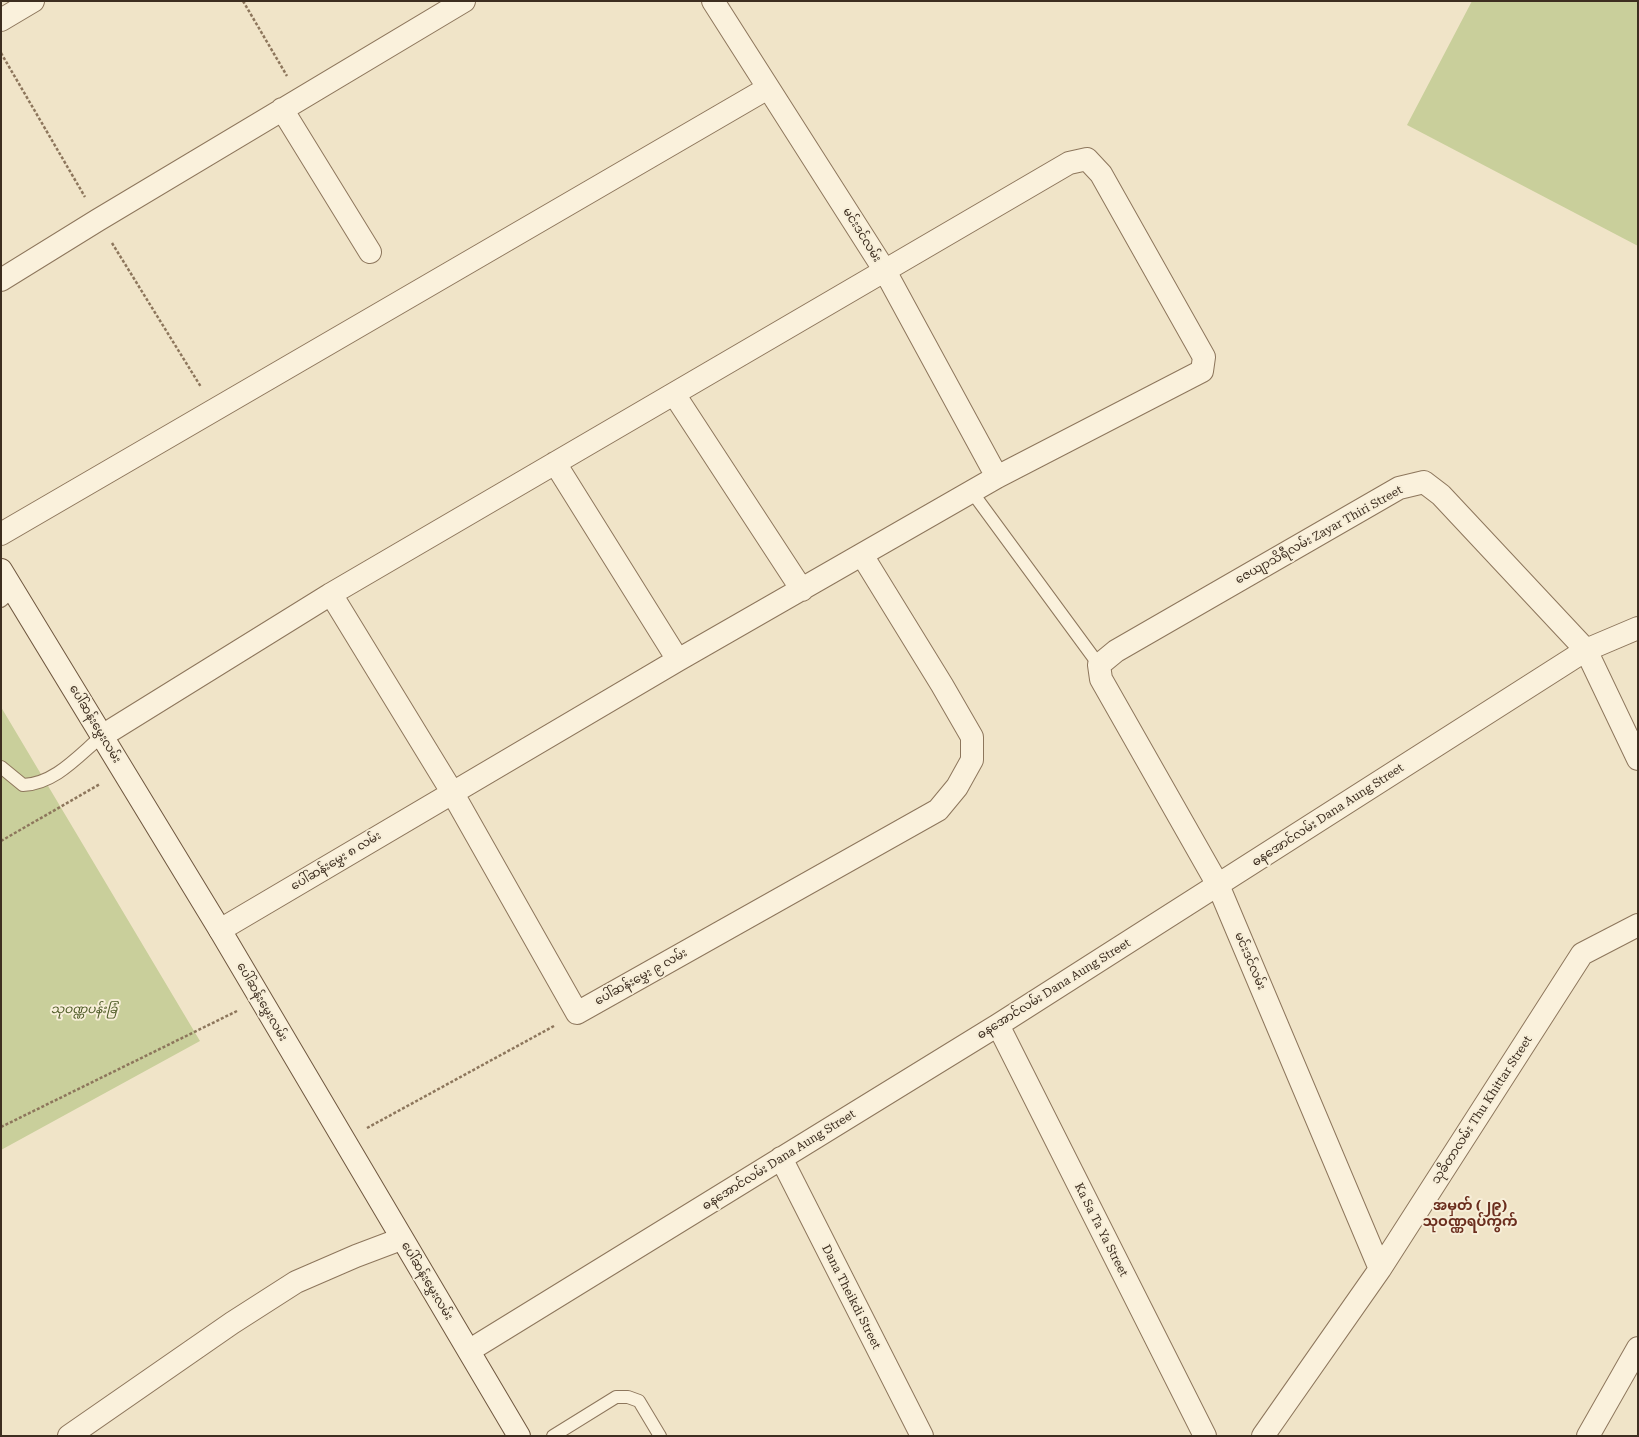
<!DOCTYPE html>
<meta charset="utf-8">
<style>
body{margin:0}
#map{position:relative;width:1639px;height:1437px;overflow:hidden;background:#f0e4c8;font-family:"Roboto Serif",serif}
canvas{display:block}
.frame{position:absolute;inset:0;border:2px solid #3d2e20;pointer-events:none}
</style>
<div id="map">
<canvas width="1639" height="1437"></canvas>
<div class="frame"></div>
</div>
<script>
const g = document.querySelector('canvas').getContext('2d');
g.lineJoin = 'round';
function paint(path, color) { g.fillStyle = color; g.fill(path, 'evenodd'); }
function stroke(path, color, width, dash) { g.strokeStyle = color; g.lineWidth = width; g.lineCap = dash ? 'butt' : 'round'; g.setLineDash(dash || []); g.stroke(path); }
function write(font, color, halo, rows, align = 'center') {
  g.font = font + ' "Roboto Serif","Noto Sans Myanmar",serif'; g.lineWidth = 4; g.setLineDash([]); g.textBaseline = 'middle'; g.strokeStyle = halo; g.fillStyle = color; for (const [text, x, y, turn = 0] of rows) {
    g.save(); g.translate(x, y); g.rotate((+turn || 0) * Math.PI / 180); g.textAlign = isNaN(turn) ? turn : align; if (halo) g.strokeText(text, 0, 0); g.fillText(text, 0, 0); g.restore();
  }
}
paint(new Path2D(`
 M1472,1h166v245l-231,-121z
 M1,707l199,334 -199,109z`), '#c9cf9b');
const service = new Path2D(`
 M972,492l127,173
 M1,601l12,-10
 M1,767l22,18c32,-1 56,-30 79,-49
 M553,1436l63,-39h12l11,4 21,35`);
const minor = new Path2D(`
 M713,1l172,270 112,206
 M1,20l32,-19
 M282,109l88,143
 M1,280l97,-60 366,-219
 M674,394l128,196
 M555,463l123,197
 M1,534l767,-446
 M331,594l121,198 125,221 361,-203 19,-23 15,-27v-23l-30,-52 -80,-130
 M102,736l229,-142 738,-431 18,-4 14,15 103,183 -2,14 -205,106 -319,183 -458,270
 M998,1025l207,411
 M781,1158l141,278
 M1380,1269l-162,-384 -117,-206 -2,-14 17,-14 283,-163 25,-6 17,13 145,155 52,109
 M470,1350l528,-325 588,-375 52,-22
 M69,1436l163,-113 64,-41 60,-26 45,-17
 M1263,1436l117,-167 202,-315 56,-29
 M1588,1436l50,-88`);
const secondary = new Path2D(`
 M1,570l219,360 299,506`);
stroke(service, '#8d765c', 14);
stroke(minor, '#8d765c', 24);
stroke(secondary, '#6f573f', 24);
stroke(new Path2D(`
 M243,1l44,75
 M1,53l84,144
 M112,243l89,144
 M1,841l99,-57
 M1,1127l236,-116
 M367,1128l187,-102`), '#8d765c', 2.5, [3, 2]);
stroke(service, '#faf1dc', 12);
stroke(minor, '#faf1dc', 22);
stroke(secondary, '#faf1dc', 22);
write('12px', '#3d2e20', '#f7eed8', [
 ["မင်းဒင်လမ်း",862,235,58],
 ["ဇေယျာသိရီလမ်း Zayar Thiri Street",1319,535,-29],
 ["ပေါ်ဆန်းမွှေးလမ်း",95,724,59],
 ["ဓနအောင်လမ်း Dana Aung Street",1328,815,-33],
 ["ပေါ်ဆန်းမွှေး ၈ လမ်း",336,861,-31],
 ["မင်းဒင်လမ်း",1250,961,67],
 ["ပေါ်ဆန်းမွှေး ၉ လမ်း",641,977,-29],
 ["ဓနအောင်လမ်း Dana Aung Street",1054,989,-32],
 ["ပေါ်ဆန်းမွှေးလမ်း",262,1002,60],
 ["သုခိတာလမ်း Thu Khittar Street",1482,1110,-57],
 ["ဓနအောင်လမ်း Dana Aung Street",779,1160,-32],
 ["Ka Sa Ta Ya Street",1101,1230,63],
 ["ပေါ်ဆန်းမွှေးလမ်း",427,1281,59],
 ["Dana Theikdi Street",851,1297,63]
]);
write('italic 12px', '#4d5a26', '#f7eed8', [
 ["သုဝဏ္ဏပန်းခြံ",84,1009]
]);
write('bold 14px', '#6b2e1e', '#f7eed8', [
 ["အမှတ် (၂၉)",1470,1206],
 ["သုဝဏ္ဏရပ်ကွက်",1470,1222]
]);
</script>
